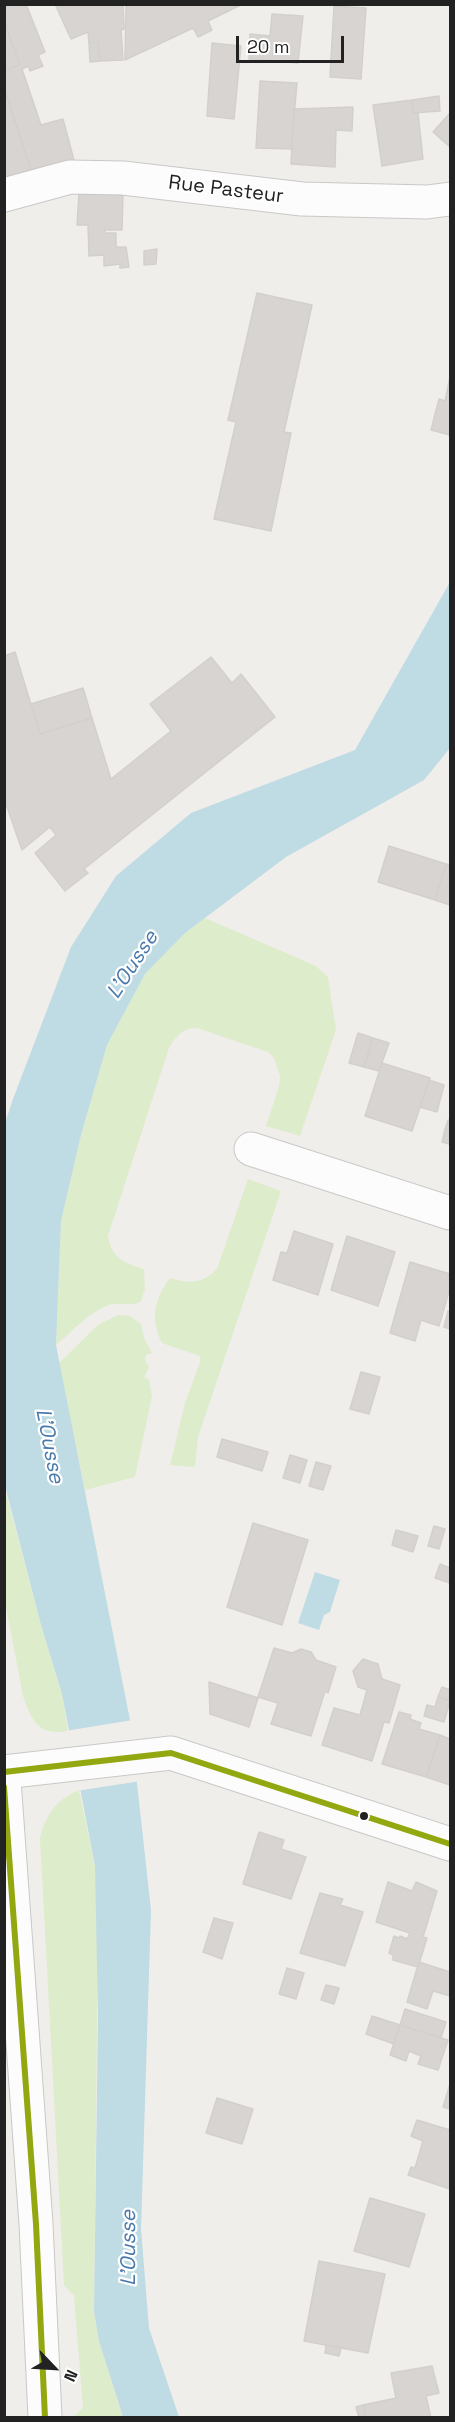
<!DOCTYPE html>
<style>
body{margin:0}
#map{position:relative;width:455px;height:2422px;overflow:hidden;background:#f0eeeb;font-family:"Space Grotesk",sans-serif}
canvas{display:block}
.frame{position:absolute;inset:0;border:6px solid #222;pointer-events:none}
.north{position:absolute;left:24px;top:2338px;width:60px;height:60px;-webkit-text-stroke:4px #fff;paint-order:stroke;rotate:115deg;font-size:16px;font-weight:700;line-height:24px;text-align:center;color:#222}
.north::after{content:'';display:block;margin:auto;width:21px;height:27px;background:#222;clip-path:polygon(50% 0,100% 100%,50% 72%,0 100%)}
.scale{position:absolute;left:236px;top:36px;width:108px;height:27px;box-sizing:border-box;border:3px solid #222;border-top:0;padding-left:8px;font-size:18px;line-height:21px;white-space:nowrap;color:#222;-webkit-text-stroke:4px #fff;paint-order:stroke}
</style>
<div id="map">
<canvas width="455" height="2422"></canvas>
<div class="frame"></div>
<div class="north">N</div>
<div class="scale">20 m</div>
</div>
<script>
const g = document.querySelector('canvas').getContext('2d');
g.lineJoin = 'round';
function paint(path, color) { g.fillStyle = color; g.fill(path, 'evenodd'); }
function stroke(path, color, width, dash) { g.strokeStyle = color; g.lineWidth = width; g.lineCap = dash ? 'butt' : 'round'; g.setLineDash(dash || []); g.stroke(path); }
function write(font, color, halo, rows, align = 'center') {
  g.font = font + ' "Space Grotesk",sans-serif'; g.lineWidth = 4.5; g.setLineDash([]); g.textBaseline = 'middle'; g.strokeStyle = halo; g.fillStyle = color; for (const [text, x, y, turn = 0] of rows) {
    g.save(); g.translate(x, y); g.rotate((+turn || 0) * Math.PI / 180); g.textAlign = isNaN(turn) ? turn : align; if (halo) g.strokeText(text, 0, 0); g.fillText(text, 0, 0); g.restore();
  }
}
paint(new Path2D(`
 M205,918l111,48 12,11 8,53 -36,106 -34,-10 13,-40 1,-10 -6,-18 -6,-6 -71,-24c-14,0 -21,8 -28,20l-61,188c4,23 17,27 36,33l1,20 -4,12c-13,7 -21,0 -32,4 -20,7 -37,27 -53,40l5,-124 20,-86 26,-90 38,-71 40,-41z
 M248,1179l33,12 -83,246 -3,30 -25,-2 15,-62 15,-41v-6l-38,-13c-12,-25 -8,-43 8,-65 19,6 32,6 47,-9z
 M118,1315l12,1 11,8 3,14 8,15 -6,2 -1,4 4,9 -5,9 5,3 3,16 -17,81 -50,13 -26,-127 40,-39z
 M4,1486l37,139 21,69 6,37c-29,5 -36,-9 -45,-35l-18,-94z
 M79,1790l16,76 3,69 -4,377 5,29 24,76h-50l10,-9 -9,-112 -10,-11 -24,-447c6,-24 16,-38 39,-48z`), '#ddeccb');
paint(new Path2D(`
 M450,582v166l-26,32 -138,77 -101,76 -40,41 -38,71 -26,90 -20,86 -5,124 74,375 21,190 -10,319 8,99 30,89h-56l-24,-76 -5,-29 4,-296 -3,-150 -33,-172 -21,-69 -36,-139 -1,-360 9,-27 58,-152 45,-71 75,-63 164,-63z
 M315,1572l25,8 -10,32 -6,3 -5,15 -21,-7z`), '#bfdbe3');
paint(new Path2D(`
 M133,1720l8,61 -65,10 -11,-60z`), '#f0eeeb');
const building = new Path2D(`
 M11,4h15l19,48 -7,3 5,11 -13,5 -2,-5 -6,3 19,56 22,-6 12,45 -44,7 -27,-84v-17l16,-5 -16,-44v-13z
 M55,4h68l1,25 -3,1 2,30 -23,1 -2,-19 -9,1 -1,-11 -17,7z
 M126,4h117l-35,17 4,9 -14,7 -5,-9 -68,32z
 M334,6l32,2 -5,71 -31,-2z
 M272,14l31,2 -5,47 -49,-4 1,-25 20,2z
 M4,21l16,44 -16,5z
 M98,42l2,19 -10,1 -1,-19z
 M212,43l29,3 -7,73 -27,-3z
 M260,81l37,2 -6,66 -35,-1z
 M4,87l27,84 -27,8z
 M439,96l1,15 -27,2 -1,-13z
 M412,100l1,13h5l5,46 -41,7 -9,-61z
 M353,107l-1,24 -16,-1 -1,37 -44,-3 3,-55z
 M450,113v34l-17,-15z
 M79,193l44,1 -1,36h-17v3h11v14h10l3,20 -9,1v-4l-16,2v-11l-15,1 -1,-31h-11z
 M157,249l-1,15 -12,1v-14z
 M257,293l55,12 -28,127 7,1 -20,98 -57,-12 22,-97 -8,-2z
 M450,377v58l-19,-5 8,-31 6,2z
 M15,652l25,82 52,-16 19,61 60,-48 -21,-27 61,-47 21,26 9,-9 34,43 -191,152 4,4 -23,18 -30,-38 21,-18 -6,-8 -28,23 -18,-52v-142z
 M83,688l9,30 -52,16 -9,-30z
 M389,846l57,18 -11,36 -57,-18z
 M446,864l4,1v40l-15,-5z
 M358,1033l15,5 -9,29 -15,-4z
 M373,1038l16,5 -10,28 -15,-4z
 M382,1063l48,15 -18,53 -47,-15z
 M429,1080l15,5 -7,27 -17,-5z
 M448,1120l2,1v9l-5,-1z
 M445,1129l5,1 -1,14 -7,-2z
 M294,1231l39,13 -15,51 -45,-15 8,-28 6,1z
 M347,1236l48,16 -17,54 -47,-16z
 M410,1262l40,12v14l-11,38 -18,-6 -6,21 -25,-8z
 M448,1311l2,2v16l-6,-2z
 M361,1372l19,5 -11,37 -19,-5z
 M222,1439l46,13 -6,19 -45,-14z
 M290,1455l17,5 -7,23 -17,-5z
 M316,1462l15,4 -8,24 -14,-4z
 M253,1523l55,17 -26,85 -55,-18z
 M434,1526l11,3 -6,20 -11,-3z
 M396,1530l22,6 -5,16 -21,-7z
 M440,1564l10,4v15l-15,-5z
 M274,1648l18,5 9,-4 10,3 5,8 20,7 -8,26 -3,-2 -14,45 -40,-12 7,-21 -20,-6z
 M363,1659l15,5 4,15 18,6 -11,38 -5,-1 -12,39 -50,-16 12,-37 26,7 7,-25 -9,-3 -5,-16z
 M209,1682l49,16 -9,29 -39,-13z
 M442,1687l8,3v11l-12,-4z
 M438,1697l12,4 -6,21 -20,-6 3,-11 8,2z
 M399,1712l12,3 -1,4 11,4 -2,6 21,6 -14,42 -44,-13z
 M440,1735l10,4v46l-24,-8z
 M259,1832l25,8 -3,9 25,8 -15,42 -48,-15z
 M388,1882l24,9 4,-9 21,9 -14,46 4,1 -9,29 -25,-7v-5l-4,-2 5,-17 5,2 1,-2 7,3 3,-6 -34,-11z
 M320,1893l23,6 -3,6 23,7 -18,54 -45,-13z
 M214,1918l19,5 -11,36 -19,-7z
 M419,1962l31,10v24l-17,-5 -6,18 -20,-7z
 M287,1968l17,5 -8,26 -17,-5z
 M326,1985l13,3 -5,16 -13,-4z
 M405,2009l41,13 -5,16 -41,-13z
 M372,2016l28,9 -6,19 -28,-10z
 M400,2025l48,15 -10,30 -20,-6 3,-8 -12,-5 -3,10 -16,-6z
 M450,2084v25l-7,-2z
 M217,2098l36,11 -11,35 -36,-11z
 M417,2120l33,10v59l-42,-14 3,-8 4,1 8,-27 -12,-5z
 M370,2198l55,16 -16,53 -55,-16z
 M319,2261l66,13 -17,79 -64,-12z
 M326,2345l15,3 -2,8 -14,-3z
 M432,2366l7,27 -13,3 5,22h-65l-3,-13 33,-7 -5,-25z
 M363,2405l3,13h-7l-3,-11z`);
paint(building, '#d7d4d2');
stroke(building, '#d3d0cc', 1.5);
const street = new Path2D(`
 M4,195l66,-18 53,1 179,21 125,3 23,-3
 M251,1149l199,64
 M4,1772l167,-19 279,91
 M4,1780l32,444 9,194`);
stroke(street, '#c9c8c7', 35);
stroke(street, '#fdfcfc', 33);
stroke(new Path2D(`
 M4,1772l167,-19 279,91
 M4,1787l32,437 9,194`), '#93a810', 6);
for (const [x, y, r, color] of [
 [364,1816,5,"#222"]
]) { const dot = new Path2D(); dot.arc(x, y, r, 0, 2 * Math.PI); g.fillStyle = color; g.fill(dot); stroke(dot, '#fff', 2); }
write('20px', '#222', '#fff', [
 ["Rue Pasteur",226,190,7]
]);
write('italic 21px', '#4a7aab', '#fff', [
 ["L'Ousse",133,965,-57],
 ["L'Ousse",49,1446,79],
 ["L'Ousse",129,2248,-90]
]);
</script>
